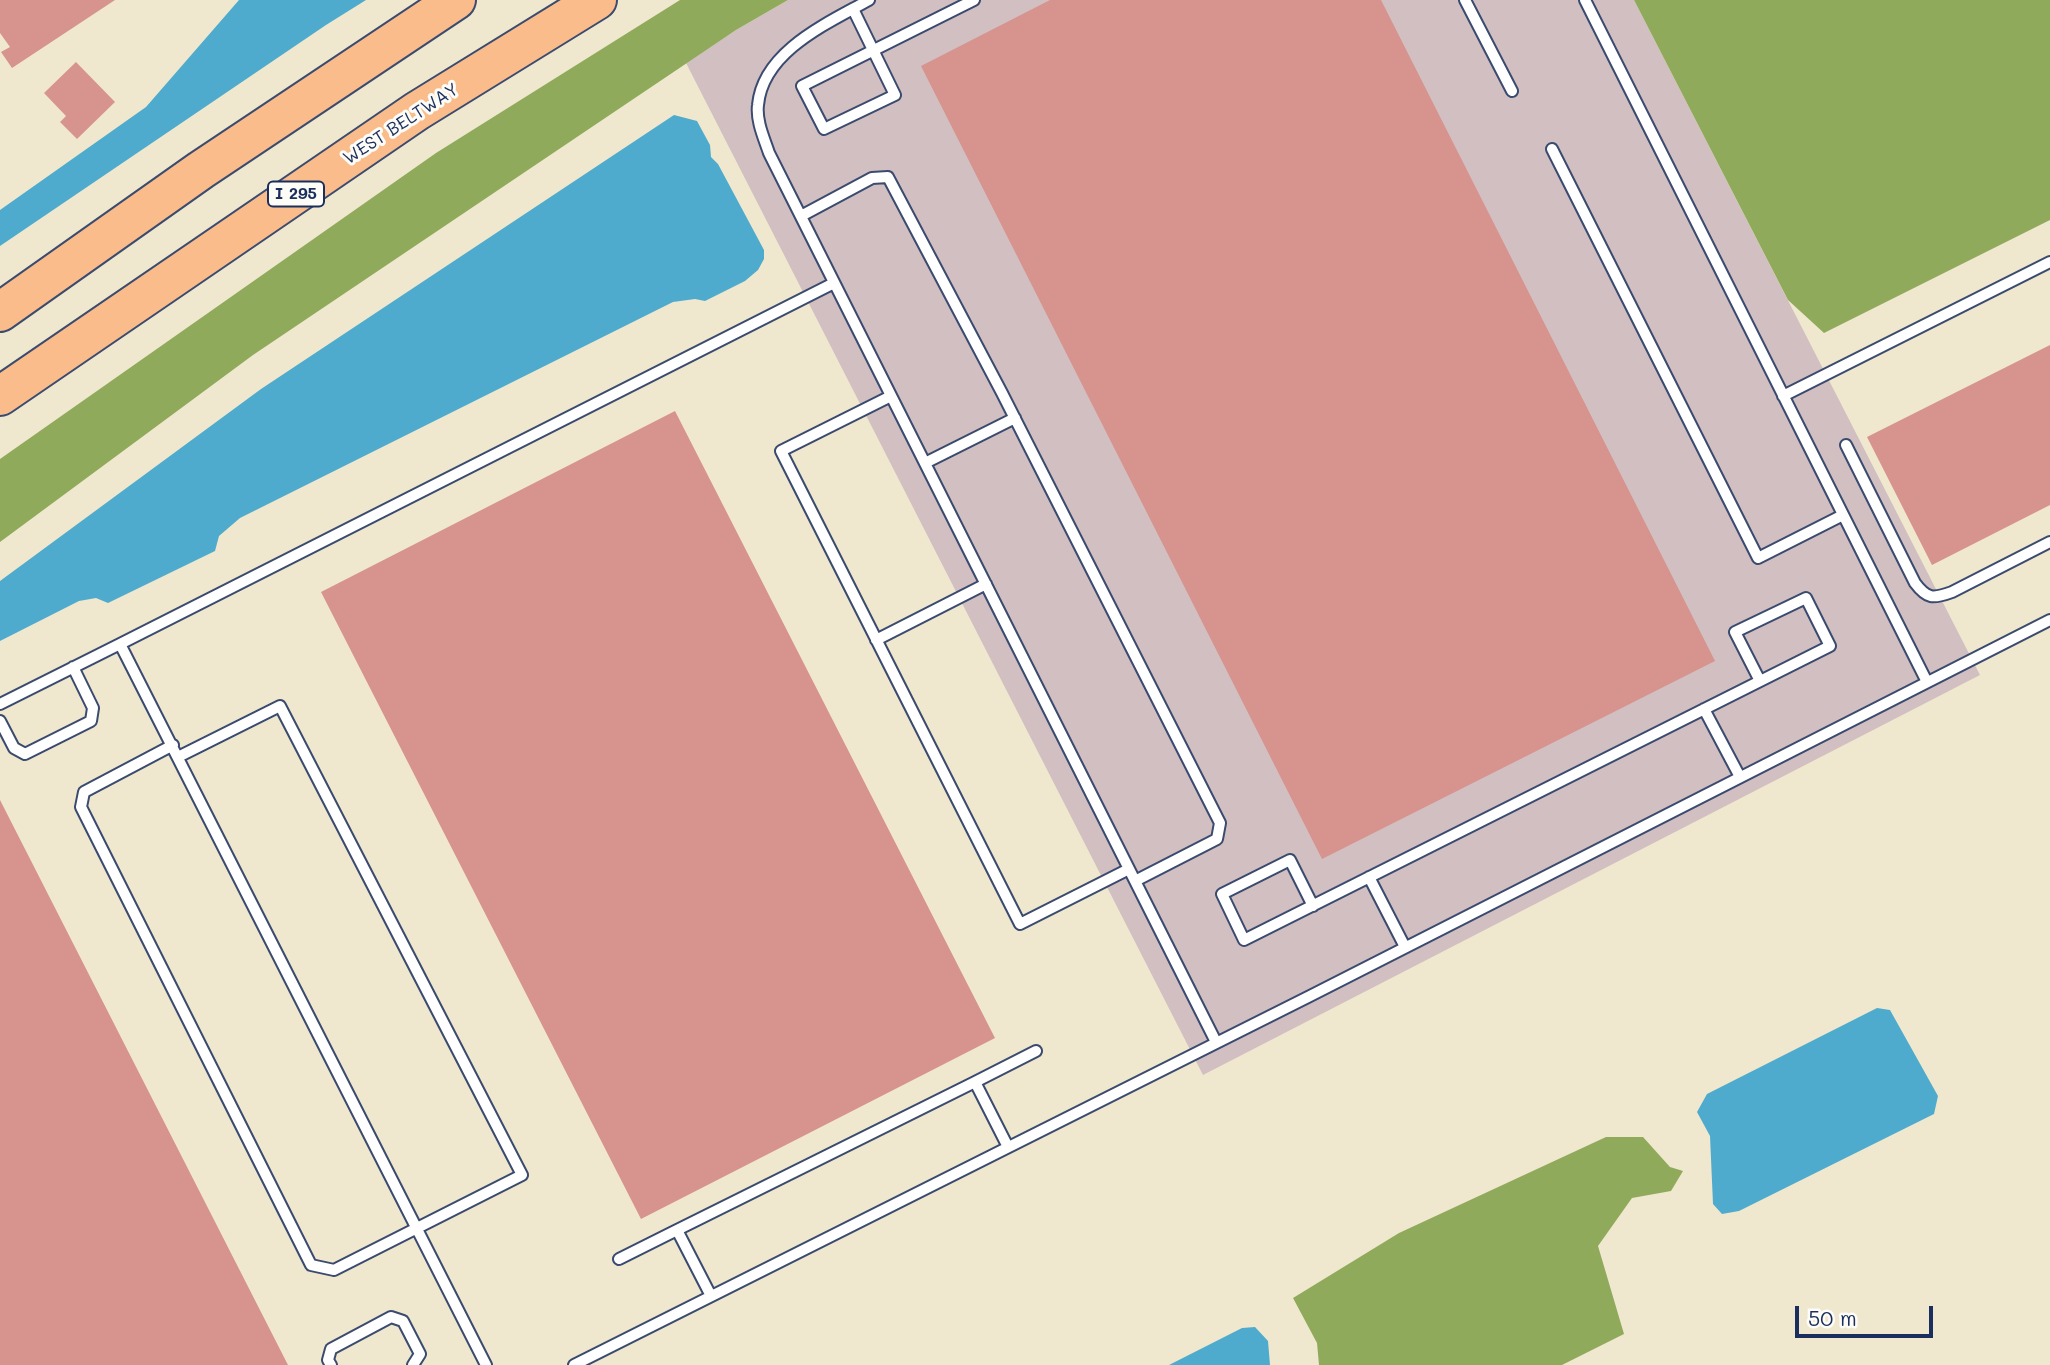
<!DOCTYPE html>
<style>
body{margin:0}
#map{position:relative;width:2050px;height:1365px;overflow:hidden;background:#efe8ce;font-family:Mali,sans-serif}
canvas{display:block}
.scale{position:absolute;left:1795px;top:1306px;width:138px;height:32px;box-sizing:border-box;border:4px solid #1b2f5e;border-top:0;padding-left:9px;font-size:21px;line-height:24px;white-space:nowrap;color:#1b2f5e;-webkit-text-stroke:5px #fdfcf7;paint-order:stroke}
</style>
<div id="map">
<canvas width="2050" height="1365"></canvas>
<div class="scale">50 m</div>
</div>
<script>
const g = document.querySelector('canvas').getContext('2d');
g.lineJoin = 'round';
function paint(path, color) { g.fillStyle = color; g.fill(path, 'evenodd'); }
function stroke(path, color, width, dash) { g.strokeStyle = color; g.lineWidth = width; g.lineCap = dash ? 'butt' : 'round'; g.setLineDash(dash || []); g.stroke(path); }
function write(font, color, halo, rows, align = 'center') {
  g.font = font + ' Mali,sans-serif'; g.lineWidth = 6; g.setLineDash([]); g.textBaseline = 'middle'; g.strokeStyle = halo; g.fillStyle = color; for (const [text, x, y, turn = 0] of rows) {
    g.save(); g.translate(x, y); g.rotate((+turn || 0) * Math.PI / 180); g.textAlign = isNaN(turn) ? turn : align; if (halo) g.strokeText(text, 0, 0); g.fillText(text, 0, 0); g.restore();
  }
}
paint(new Path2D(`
 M788,0h846l346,675 -777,400 -517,-1012 50,-33z`), '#d2bfc1');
paint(new Path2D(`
 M680,0h108l-52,30 -483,325 -253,187v-83l436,-306z
 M1634,0h416v220l-226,113 -36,-33z
 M1606,1137h37l27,30 13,4 -12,20 -39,7 -34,48 26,88 -62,31h-243l-2,-22 -24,-45 106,-65z`), '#90aa5c');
paint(new Path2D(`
 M239,0h127l-40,25 -326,221v-36l146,-103z
 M674,115l23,6 13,24 1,12 7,7 46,86v9l-6,11 -13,11 -40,20 -10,-2 -22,3 -433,216 -21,18 -4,15 -107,52 -12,-5 -17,3 -79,40v-60l261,-192z
 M1877,1008l13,2 48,86 -4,18 -195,97 -17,3 -9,-10 -3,-68 -13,-24 10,-18z
 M1255,1327l13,14 2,24h-101l73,-37z`), '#4fabcd');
paint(new Path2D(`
 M0,0h115l-103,68 -11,-16 9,-5 -10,-14z
 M1050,0h331l334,661 -393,198 -401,-793z
 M76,62l39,40 -38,37 -17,-17 6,-6 -22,-23z
 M2050,345v160l-118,60 -65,-128z
 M675,411l320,627 -354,181 -320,-627z
 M0,800l288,565h-288z`), '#d7938d');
const service = new Path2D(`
 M869,0c-41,23 -106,51 -111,105 -2,16 6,33 11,48l447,889
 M1465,0l47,91
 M1585,0l342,682
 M853,9l42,86 -71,34 -22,-43 172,-86
 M1552,149l206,409 85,-43
 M801,216l71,-38 16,-1 114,216 218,430 -3,16 -82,42
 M891,396l-110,55 239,473 109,-55
 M1783,396l267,-134
 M1846,445l69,138c12,16 18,16 37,9l98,-50
 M925,463l90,-45
 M876,640l110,-56
 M0,704l120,-60
 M1704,709l36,68
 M0,721l14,27 11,6 66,-33 2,-13 -20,-41
 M173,745l-89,47 -3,15 230,458 23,5 188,-95 -242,-469 -102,51
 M1369,877l36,70
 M1313,906l-23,-46 -68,34 22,46 586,-294 -24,-48 -71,34 25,49
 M1008,1147l-33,-65 61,-31
 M619,1259l58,-29
 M711,1296l-34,-66 298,-148
 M331,1365l-3,-5 3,-11 60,-32 12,4 17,33 -7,11
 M486,1365l-366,-721 714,-361
 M574,1365l736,-369 740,-376`);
const motorway = new Path2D(`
 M0,312l201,-142 255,-170
 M0,396l417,-285 180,-111`);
stroke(service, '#3b4b6f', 14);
stroke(motorway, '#3b4b6f', 42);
stroke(service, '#fff', 10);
stroke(motorway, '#f9bc8a', 38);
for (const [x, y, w] of [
 [296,194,56]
]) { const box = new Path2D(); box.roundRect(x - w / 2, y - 12.5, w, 25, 5); g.fillStyle = '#fdfcf7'; g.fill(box); stroke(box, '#1b2f5e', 2); }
write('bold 16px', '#1b2f5e', null, [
 ["I 295",296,194]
]);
write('18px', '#1b2f5e', '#fdfcf7', [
 ["WEST BELTWAY",401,124,-33]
]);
</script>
